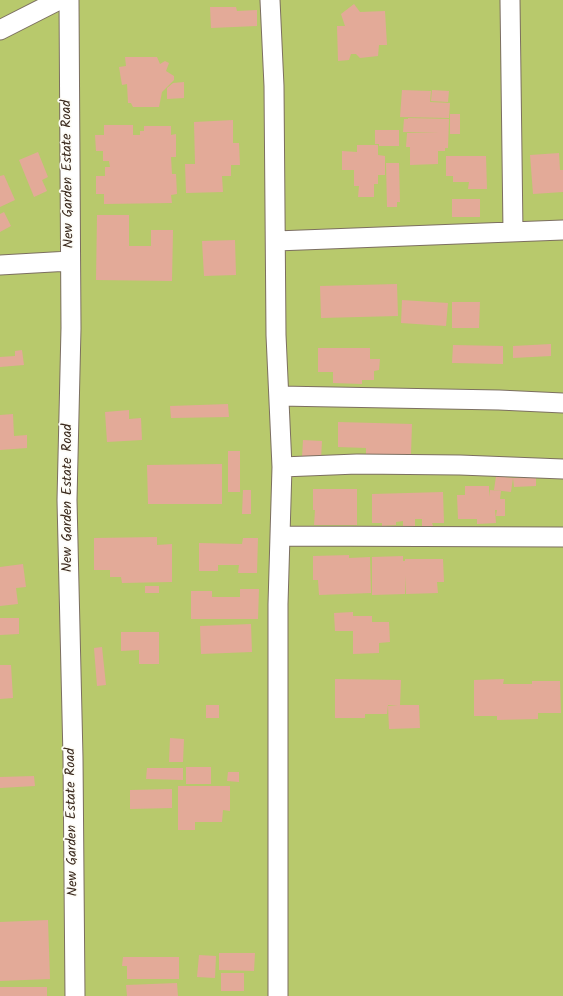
<!DOCTYPE html>
<style>
body{margin:0}
canvas{display:block;background:#f4f0dd}
</style>
<canvas width="563" height="996"></canvas>
<script>
const g = document.querySelector('canvas').getContext('2d');
g.lineJoin = 'round';
function paint(path, color) { g.fillStyle = color; g.fill(path, 'evenodd'); }
function stroke(path, color, width, dash) { g.strokeStyle = color; g.lineWidth = width; g.lineCap = dash ? 'butt' : 'round'; g.setLineDash(dash || []); g.stroke(path); }
function write(font, color, halo, rows, align = 'center') {
  g.font = font + ' Kalam,sans-serif'; g.lineWidth = 3.5; g.setLineDash([]); g.textBaseline = 'middle'; g.strokeStyle = halo; g.fillStyle = color; for (const [text, x, y, turn = 0] of rows) {
    g.save(); g.translate(x, y); g.rotate((+turn || 0) * Math.PI / 180); g.textAlign = isNaN(turn) ? turn : align; if (halo) g.strokeText(text, 0, 0); g.fillText(text, 0, 0); g.restore();
  }
}
paint(new Path2D(`
 M0,0h563v996h-563z`), '#b8c96c');
paint(new Path2D(`
 M354,4l6,8 25,-1 2,34h-8l-1,11 -18,2 -4,-4h-5l-2,6 -11,1 -1,-35h8l-4,-12z
 M210,7h26l1,4 20,-1v16l-46,2z
 M125,57h32l3,7 5,-3 4,2 -3,8 8,5v4l-12,12 -3,15h-26l-2,-4h-3l-1,-19 -5,1 -3,-18 7,-1z
 M184,82v16l-17,1v-11l6,-5z
 M402,90l29,1 -1,11 20,1 -1,15 -49,-1z
 M432,90l17,1 -1,11 -17,-1z
 M450,114h10v20h-10z
 M408,118l41,1 -1,29h-3v3h-7v13l-28,1v-18h-4l1,-14h32l-36,-1 1,-13h4z
 M233,120v23h6l1,22h-9v11h-9l1,16 -37,1 -1,-29h10l-1,-42z
 M104,125h29v10h7v-4h4v-5h27v9l5,-1v23h-5l1,17h4l1,20 -6,1 1,8 -68,1v-10h-8v-18h9v-9h5l-1,-6h-6v-10h-7l-1,-16h9z
 M375,130h24v16h-20v-2h-4z
 M357,145h21v10l7,1v19h-7v9h-4v13h-16l1,-11h-5v-16h-12v-19l15,1z
 M38,152l10,25 -6,3 5,11 -13,6 -15,-37z
 M559,153l1,17h3v22l-30,2 -3,-39z
 M446,156h40l1,33h-19l1,-7h-16v-6h-7z
 M386,163h13l1,39h-3v5h-10z
 M4,175l11,25 -15,7v-31z
 M452,199h28v18h-28z
 M4,212l7,14 -11,6v-18z
 M97,215h32v31h22v-16h22l-1,51 -76,-1z
 M235,240l1,35 -32,1 -2,-35z
 M397,284l1,32 -77,2 -1,-32z
 M402,300l46,3 -2,23 -45,-3z
 M452,302h28l-1,26h-27z
 M551,344v12l-38,2v-12z
 M453,345l50,1v18l-51,-1z
 M318,348h52v11h10l-1,11 -5,1v9h-12v4l-29,-1v-11h-15z
 M22,350l2,15 -24,2v-10l15,-1v-5z
 M228,404l1,13 -58,1 -1,-12z
 M129,410v9l12,-1 1,22 -35,2 -2,-30z
 M13,414l1,22 13,-1v13l-27,2v-35z
 M338,422l74,2 -1,30h-9v7l-36,-1v-12l-28,-1z
 M303,440l19,1 -1,18 -19,-1z
 M228,451h12v41h-12z
 M222,464v40h-74l-1,-39z
 M496,476l17,2 -2,14 -17,-2z
 M536,477v9l-22,1 -1,-9z
 M465,486h24v11l1,-7 11,1 -1,8h5v17h-9l1,-6h-11h9l1,13 -19,1v-5h-19l-1,-24h8z
 M313,489h44v36h-43l1,-15h-2z
 M243,490h8v24h-9z
 M443,492l1,31h-12l1,3 -11,1v-8h-7v7l-12,1v-6l-7,1v3l-14,1v-3h-10v-29z
 M157,537v8l15,-1v38l-50,1 -1,-6h-11v-7h-16v-32z
 M243,538h15l-1,35h-19l1,-8h-21v6h-19v-28l43,1z
 M349,555v3l21,-1 1,36 -52,2 -1,-15h-5v-24z
 M403,556v5h2v-2h38l1,23h-7l1,11 -32,1 -1,-18v18l-33,1v-38z
 M23,564l3,23 -10,1 2,16 -18,2v-39z
 M145,586h14v7h-14z
 M240,589h19l-1,30h-67v-28h21v6h28z
 M353,612v4h19v6h17l1,20 -11,1v10l-26,1v-23h-18l-1,-18z
 M0,618h19v16l-19,1z
 M251,624l1,28 -51,2 -1,-28z
 M121,632h38v32h-20v-14l-18,1z
 M102,647l4,38 -9,1 -3,-38z
 M0,665h11l2,33 -13,1z
 M335,679l66,1 -1,25h19l1,23 -31,1 -1,-23 10,-1h-10l-1,9h-22v4h-30z
 M504,679l-1,5h29v-3h28l1,32h-23v6l-41,1v-4h-23v-36z
 M206,705h13v13h-13z
 M170,738l14,1 -1,23h-14z
 M186,767h25v17h-25z
 M147,768h36v12l-37,-1z
 M228,772h11v10l-12,-1z
 M34,776l1,10 -35,2v-11z
 M178,786h52v25l-7,-1 -1,12h-27v8h-17z
 M172,789v19l-42,1v-19z
 M48,920l2,59 -50,2v-59z
 M219,953h36l-1,18 -35,-1z
 M199,955l17,1 -1,22 -18,-1z
 M123,957h56v22h-52v-13h-5z
 M221,973h23v18h-23z
 M177,983l1,13h-51l-1,-11z
 M0,987h47v9h-47z`), '#e3aa98');
const minor = new Path2D(`
 M69,0l2,328 -4,172 6,258 2,238
 M270,0l4,86 2,249 6,132 -4,137v392
 M510,0l3,232
 M0,30l59,-30
 M276,241l287,-11
 M0,265l70,-4
 M279,396l220,4 64,3
 M282,467l75,-3 103,1 103,4
 M280,536l283,1`);
stroke(minor, '#7c6f61', 21);
stroke(minor, '#fff', 19);
write('14px', '#3b2a1e', '#fdfcf7', [
 ["New Garden Estate Road",69,174,-91],
 ["New Garden Estate Road",69,498,-90],
 ["New Garden Estate Road",73,822,-91]
]);
</script>
